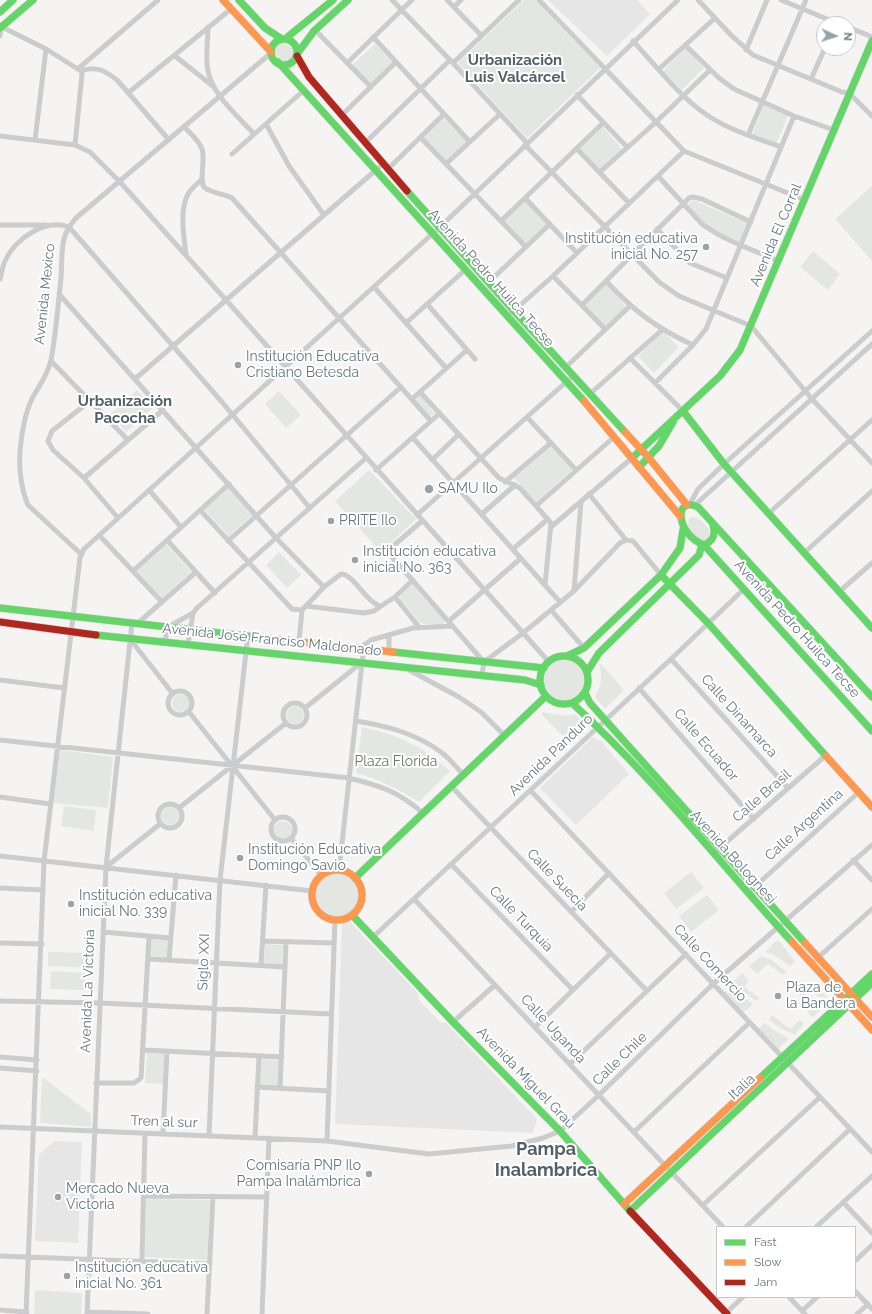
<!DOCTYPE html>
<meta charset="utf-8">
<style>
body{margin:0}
#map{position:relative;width:872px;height:1314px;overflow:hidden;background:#f5f4f3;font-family:Raleway,sans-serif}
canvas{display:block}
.legend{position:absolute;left:716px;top:1226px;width:140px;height:72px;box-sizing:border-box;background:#fff;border:1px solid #c1c9cd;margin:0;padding:5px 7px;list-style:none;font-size:12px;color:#657782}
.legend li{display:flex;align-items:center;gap:8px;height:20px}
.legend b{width:20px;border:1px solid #c1c9cd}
.north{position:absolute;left:816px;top:16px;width:40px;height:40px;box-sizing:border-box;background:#fff;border:1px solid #c1c9cd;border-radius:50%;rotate:93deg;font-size:11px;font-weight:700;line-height:16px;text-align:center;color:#657782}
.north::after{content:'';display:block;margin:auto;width:14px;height:18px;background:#97a3aa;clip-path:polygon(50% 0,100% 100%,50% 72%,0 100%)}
</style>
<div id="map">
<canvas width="872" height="1314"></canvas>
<ul class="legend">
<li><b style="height:5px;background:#63d668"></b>Fast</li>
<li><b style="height:5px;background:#ff974d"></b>Slow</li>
<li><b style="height:5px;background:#b3261e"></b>Jam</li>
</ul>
<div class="north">N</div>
</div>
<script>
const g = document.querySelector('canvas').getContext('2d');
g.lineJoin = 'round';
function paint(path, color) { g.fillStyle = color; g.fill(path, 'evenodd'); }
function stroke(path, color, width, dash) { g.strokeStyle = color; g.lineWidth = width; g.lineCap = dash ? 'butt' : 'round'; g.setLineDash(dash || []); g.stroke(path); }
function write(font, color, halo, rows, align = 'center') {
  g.font = font + ' Raleway,sans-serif'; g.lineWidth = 4; g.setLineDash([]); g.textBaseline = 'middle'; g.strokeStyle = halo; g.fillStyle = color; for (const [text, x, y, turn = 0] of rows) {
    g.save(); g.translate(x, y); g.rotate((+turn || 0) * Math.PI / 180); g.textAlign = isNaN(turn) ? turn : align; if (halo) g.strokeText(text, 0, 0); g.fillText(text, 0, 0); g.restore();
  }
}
paint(new Path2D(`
 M548,0h89l13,14 -43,42z
 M593,737l8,4 28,33 -53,51 -36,-37z
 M349,921l69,72v6l23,24 4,-1 92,97 -4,14 -198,-9 7,-201z
 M55,1141l27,1 -4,101 -43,-2 4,-87z`), '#e5e6e5');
paint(new Path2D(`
 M524,0h11l65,68 -73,70 -69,-75z
 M278,43c9,-1 16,5 16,14l-3,4h-8l-8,-7 1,-9z
 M375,44l18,19 -22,21 -19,-19z
 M685,48l19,20 -22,22 -19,-19z
 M764,105l24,11 -12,28 -24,-9z
 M443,118l24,24 -21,20 -23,-24z
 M603,127l20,23 -22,21 -21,-22z
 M872,186v75l-37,-42z
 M693,200l54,23 -7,19c-26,-11 -34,-15 -53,-36z
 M525,201l22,23 -21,20 -22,-23z
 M813,251l27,23 -12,16 -28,-23z
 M606,284l21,23 -22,20 -21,-22z
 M663,331l16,16 -25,26 -16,-17z
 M137,390l16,18 -27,24 -16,-18z
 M279,391l22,24 -15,13 -21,-24z
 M419,396h2l14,18 -6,2 -13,-16z
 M551,447l21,23 -36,32 -22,-24z
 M369,470l47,49 -35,33 -46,-51z
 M228,488l24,27 -23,21 -25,-27z
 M692,517c9,1 16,8 18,17l-4,6c-10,1 -21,-10 -17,-21z
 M166,544l25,28 -29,26 -26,-27z
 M279,552l22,23 -14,13 -21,-23z
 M412,585l32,35v6l-24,-3 -20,-24 1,-4z
 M544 680a20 20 0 1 1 40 0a20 20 0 1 1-40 0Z
 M601,664l23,26 -19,19 -10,-12c6,-11 8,-20 4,-32z
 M172 703a9 9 0 1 1 18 0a9 9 0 1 1-18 0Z
 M286 715a9 9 0 1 1 18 0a9 9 0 1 1-18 0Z
 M543,712l23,4 9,-2 13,13 -17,17 -30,-30z
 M362,727c37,8 60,19 88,44l-31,31c-21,-13 -40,-23 -63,-29z
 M60,750l53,7 -5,51 -55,-5z
 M64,806l32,4 -2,21 -33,-5z
 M161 816a9 9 0 1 1 18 0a9 9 0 1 1-18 0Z
 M274 830a9 9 0 1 1 18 0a9 9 0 1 1-18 0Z
 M691,872l13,16 -28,21 -12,-16z
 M315 895a22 22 0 1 1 44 0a22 22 0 1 1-44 0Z
 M707,895l12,15 -28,22 -12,-16z
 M151,939l17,1v18l-18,-1z
 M776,941l4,1 15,19 -5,5 -16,-11 -9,-3z
 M265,944l18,1 -1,20 -18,-2z
 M48,952l47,1v15l-47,-2z
 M761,956l11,4 15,12 -4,3 -15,-11 -11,10 -8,-8z
 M51,971l34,2v17l-35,-1z
 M742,973l7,8 -5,6 16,11 -4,3 -12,-9 -17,-5z
 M812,982l17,17 -11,-3 -13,-9z
 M800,990l9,7 17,8 -13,12 -6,-4 7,-7 -17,-13z
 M725,991l20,7 8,6 -10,9 -19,-20z
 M772,1015l18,14 10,-9 4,4 -9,11 -18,-9 -8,-7z
 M765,1023l7,6 17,10 -11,10 -20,-20z
 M147,1052l18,1 -2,31 -18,-1z
 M261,1059l18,1 -1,26 -18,-1z
 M42,1077l49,37v13l-51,-4z
 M146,1199l64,1 -3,60 -62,-3z
 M35,1290l47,3 -1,21h-47z`), '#e4e7e1');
const fast = new Path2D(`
 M239,0l26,28 17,11
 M0,12l13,-12
 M0,28l33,-28
 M285,39l48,-39
 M271 52a13 13 0 1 1 26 0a13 13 0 1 1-26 0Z
 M297,54l17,-23 34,-31
 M278,62l306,339
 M407,191l107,120 111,121
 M683,411l41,53 148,164
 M632,458l88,-82 20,-26 132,-309
 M639,467l20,-21 14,-24
 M713,525c3,10 0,16 -9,20 -29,-11 -30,-50 -6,-38l174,190
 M704,545l168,186
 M661,575l47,48 118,133
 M0,608l264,30
 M96,635l429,45 16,5
 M393,652l151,16
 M567,656l17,-8 77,-73 19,-27 3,-18
 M540 680a24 24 0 1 1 48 0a24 24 0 1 1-48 0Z
 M587,672l12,-19 100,-98 3,-10
 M585,693l5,10 215,240
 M572,703c80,73 147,159 220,239
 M355,878l191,-182
 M352,915l101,107 107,109 70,80
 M760,1078l112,-104
 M630,1211l242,-228`);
const slow = new Path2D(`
 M223,0l48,52
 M584,401l96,115
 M625,432l24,26 38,47
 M264,638l129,14
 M826,756l46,51
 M312 895a25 25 0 1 1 50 0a25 25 0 1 1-50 0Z
 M792,942l80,88
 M805,943l67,74
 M624,1204l136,-126`);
const jam = new Path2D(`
 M297,56l12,21 98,114
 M0,622l96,13
 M630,1211l97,103`);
stroke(fast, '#d1d2d3', 8);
stroke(slow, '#d1d2d3', 8);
stroke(jam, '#d1d2d3', 8);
stroke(new Path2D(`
 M392,0l61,63 74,80
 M447,0l34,35
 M539,0l145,151 121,49
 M698,0l33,35 22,20 89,37 7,1 23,23
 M781,0l58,24
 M454,7l7,-7
 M0,26l46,23 35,22 1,3 -7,71
 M208,27c0,14 -3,31 0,44 5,25 30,45 46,63
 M848,27l24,10
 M314,29l57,58
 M0,36l1,-9
 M373,37l97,105
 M633,41c22,24 48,57 74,74 22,15 49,23 74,32
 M685,45l34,33 15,11 60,27 40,14
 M746,50l21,-50
 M175,56l39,31
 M347,63l65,-63
 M453,63l66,-63
 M79,68l79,-68
 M659,69l56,-51
 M81,71c15,-6 25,0 37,10l51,59
 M811,79l14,-31
 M128,93l103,-84
 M577,95l50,52
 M342,115l54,-53
 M266,124l23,42 35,49
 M184,127c6,6 15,13 18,22 4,10 -4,33 3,39 7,5 19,6 27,10l199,223
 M748,135l58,-135
 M0,136l75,9 15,7 30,30 106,118 323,362
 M421,138l105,109
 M35,140l11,-91
 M365,143l85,-83
 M525,145l134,137 20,14 72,30 61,73 60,64
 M577,149l52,54
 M232,154l71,-63
 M446,164l54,-50
 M389,168l55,-54
 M600,172l56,-50 54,-52
 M658,176l44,48c23,17 51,26 77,37
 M525,198l52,55
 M501,221l102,-98
 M0,225h46
 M657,229l33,34 37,15
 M186,255c-2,-18 -7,-44 2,-61 3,-5 9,-10 13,-14
 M553,276l52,53
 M0,279c2,-5 2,-12 5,-18 10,-22 40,-43 64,-34l153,175 88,106
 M606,281c28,30 50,47 87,64
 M489,282l61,-58
 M374,287l72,81
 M59,294l217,244 48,49
 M427,304l48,55
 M582,305l107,-107 4,-1 9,2 49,23
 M508,316l45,-40 131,-125
 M406,323l59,-53
 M630,358l53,53
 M51,361l77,79
 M566,367l64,-61
 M135,379l249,-216
 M655,383l38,-38 13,-16 88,-213
 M420,392l79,86 21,10 31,35 -6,62
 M591,393l72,-64
 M412,399l55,-49
 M90,401l-38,30 -4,10 5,9 31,28 34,40
 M527,417l49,53
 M413,438l147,164
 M432,460l26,-25
 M376,470l64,-57
 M84,478l79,-68
 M505,482l46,-39
 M149,490l32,37
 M589,494l37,46
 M690,504l8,-15 26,-25 148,-133
 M695,505l177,-161
 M536,506l78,-69
 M200,510l92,99 10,1 22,-23 17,-13c13,0 25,29 40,32l14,-9 18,-17
 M482,514l33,-29
 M768,514l104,-94
 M417,515l157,-140
 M422,521l-30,26v10l92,105
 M551,527l81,-69
 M99,535l63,67
 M167,540l48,53
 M228,541l173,-154
 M513,549l35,-30
 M804,553l68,-62
 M81,554l-53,-49c-8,-19 -10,-43 -7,-63 2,-16 5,-33 13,-47 7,-12 14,-21 17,-35 5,-27 7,-55 10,-82 1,-13 0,-27 3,-39 2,-9 7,-15 12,-21l195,-165
 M133,571l96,-87
 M574,591l7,-89
 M839,592l33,-29
 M395,597l24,30
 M306,606l58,7 10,-2 7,-5
 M551,610l33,38
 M449,621l72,-63
 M138,623l58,-51
 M130,639l43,55
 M165,641l3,-14 25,-14
 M299,642l3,-32
 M188,644l5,-31 4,-5 169,-150
 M389,652v-17
 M671,659l117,129
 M409,670l50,27 22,15 24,24
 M482,675l2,-13 39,-29 51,-42 46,-48 6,-3 7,1 28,34
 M0,680l64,8
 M639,688l115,131
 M168 703a12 12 0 1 1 24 0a12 12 0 1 1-24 0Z
 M283 715a12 12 0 1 1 24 0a12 12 0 1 1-24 0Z
 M305,708l56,-45
 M189,712l86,108
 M356,721c31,5 59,12 85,31 8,6 15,15 22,22
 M0,740l349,38c32,8 48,13 74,35
 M451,786l196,205
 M531,791l341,361
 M0,797l50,7
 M158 816a12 12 0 1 1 24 0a12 12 0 1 1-24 0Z
 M179,808l107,-85
 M271 829a12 12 0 1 1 24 0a12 12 0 1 1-24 0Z
 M291,838l30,37
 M714,853l111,-97
 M0,856l312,35
 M853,860l19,20
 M451,864l122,126
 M106,867l54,-43
 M339,870l25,-225 7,-5 42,-12 40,-2
 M0,888l43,2
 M749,892l110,-100
 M414,899l309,328
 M571,912l38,-39
 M103,932l67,6
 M373,937l298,-278 73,-70
 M263,941l71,2
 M0,943l42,1
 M148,959l137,8
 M169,960l7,-85
 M812,963l60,-54
 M261,965l5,-80
 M0,1001l100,2 231,11
 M453,1022l42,-37
 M535,1027l76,-74
 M144,1050l138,7
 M0,1057l37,3
 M570,1064l116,-110
 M0,1068l37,3
 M96,1083h38l7,-5 8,-142
 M257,1087l72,4
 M280,1088l6,-146
 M0,1127l327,14 102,13 83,-8 31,-8 17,-7 39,-36 114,-111 159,-139
 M634,1132l115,-109
 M163,1134l4,-83
 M209,1136l11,-256 28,-245
 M255,1138l4,-82
 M327,1141l8,-221
 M144,1196l123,1
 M843,1202l29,31
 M703,1205l117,-108
 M746,1227l104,-98
 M816,1227l56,-51
 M0,1256l210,8
 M142,1260l3,-127
 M855,1261l17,-16
 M855,1291l17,18
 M789,1297l16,17
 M0,1310l27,2
 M802,1311l15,-14
 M87,1312l61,2
 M726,1313l17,-16
 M26,1314l18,-453 36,-303 4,-9 357,-323 237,-226
 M87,1314l19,-447 26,-244
 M207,1314l6,-118
 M262,1314l7,-176
 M857,1314l11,-10`), '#cacccd', 5);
stroke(fast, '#63d668', 7);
stroke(slow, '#ff974d', 7);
stroke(jam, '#b3261e', 7);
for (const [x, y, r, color] of [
 [706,247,4,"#97a3aa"],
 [238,365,4,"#97a3aa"],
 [429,489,5,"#97a3aa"],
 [331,521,4,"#97a3aa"],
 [355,560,4,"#97a3aa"],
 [240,858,4,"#97a3aa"],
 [71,904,4,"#97a3aa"],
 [778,996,4,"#97a3aa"],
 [369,1174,4,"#97a3aa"],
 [58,1197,4,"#97a3aa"],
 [67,1276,4,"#97a3aa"]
]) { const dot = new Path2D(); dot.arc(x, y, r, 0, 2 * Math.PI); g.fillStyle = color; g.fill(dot); stroke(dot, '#fff', 1.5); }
write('14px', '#657782', '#fff', [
 ["Avenida El Corral",776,235,-67],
 ["Avenida Pedro Huilca Tecse",491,278,48],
 ["Avenida Mexico",45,294,-84],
 ["Avenida Pedro Huilca Tecse",797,629,48],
 ["Avenida José Franciso Maldonado",272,640,6],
 ["Calle Dinamarca",739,716,48],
 ["Calle Ecuador",706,745,49],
 ["Avenida Panduro",551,755,-44],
 ["Calle Brasil",762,796,-41],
 ["Calle Argentina",804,825,-42],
 ["Avenida Bolognesi",733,857,48],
 ["Calle Suecia",557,880,46],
 ["Calle Turquia",521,919,46],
 ["Siglo XXI",204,962,-88],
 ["Calle Comercio",710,963,47],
 ["Avenida La Victoria",88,991,-88],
 ["Calle Uganda",553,1029,47],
 ["Calle Chile",620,1059,-44],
 ["Avenida Miguel Grau",526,1078,46],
 ["Italia",742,1087,-43],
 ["Tren al sur",164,1122,2]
]);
write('14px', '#657782', '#fff', [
 ["Institución educativa",698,239,"right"],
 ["inicial No. 257",698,255,"right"],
 ["Institución Educativa",246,357],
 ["Cristiano Betesda",246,373],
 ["SAMU Ilo",438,489],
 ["PRITE Ilo",339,521],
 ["Institución educativa",363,552],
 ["inicial No. 363",363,568],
 ["Institución Educativa",248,850],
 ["Domingo Savio",248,866],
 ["Institución educativa",79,896],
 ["inicial No. 339",79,912],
 ["Plaza de",786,988],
 ["la Bandera",786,1004],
 ["Comisaría PNP Ilo",361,1166,"right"],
 ["Pampa Inalámbrica",361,1182,"right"],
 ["Mercado Nueva",66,1189],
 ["Victoria",66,1205],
 ["Institución educativa",75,1268],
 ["inicial No. 361",75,1284]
], 'left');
write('14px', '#6a7a64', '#fff', [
 ["Plaza Florida",396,762]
]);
write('bold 15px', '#536068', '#fff', [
 ["Urbanización",515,60],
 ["Luis Valcárcel",515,77],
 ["Urbanización",125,401],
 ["Pacocha",125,418]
]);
write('bold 18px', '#536068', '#fff', [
 ["Pampa",546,1150],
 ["Inalambrica",546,1171]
]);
</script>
